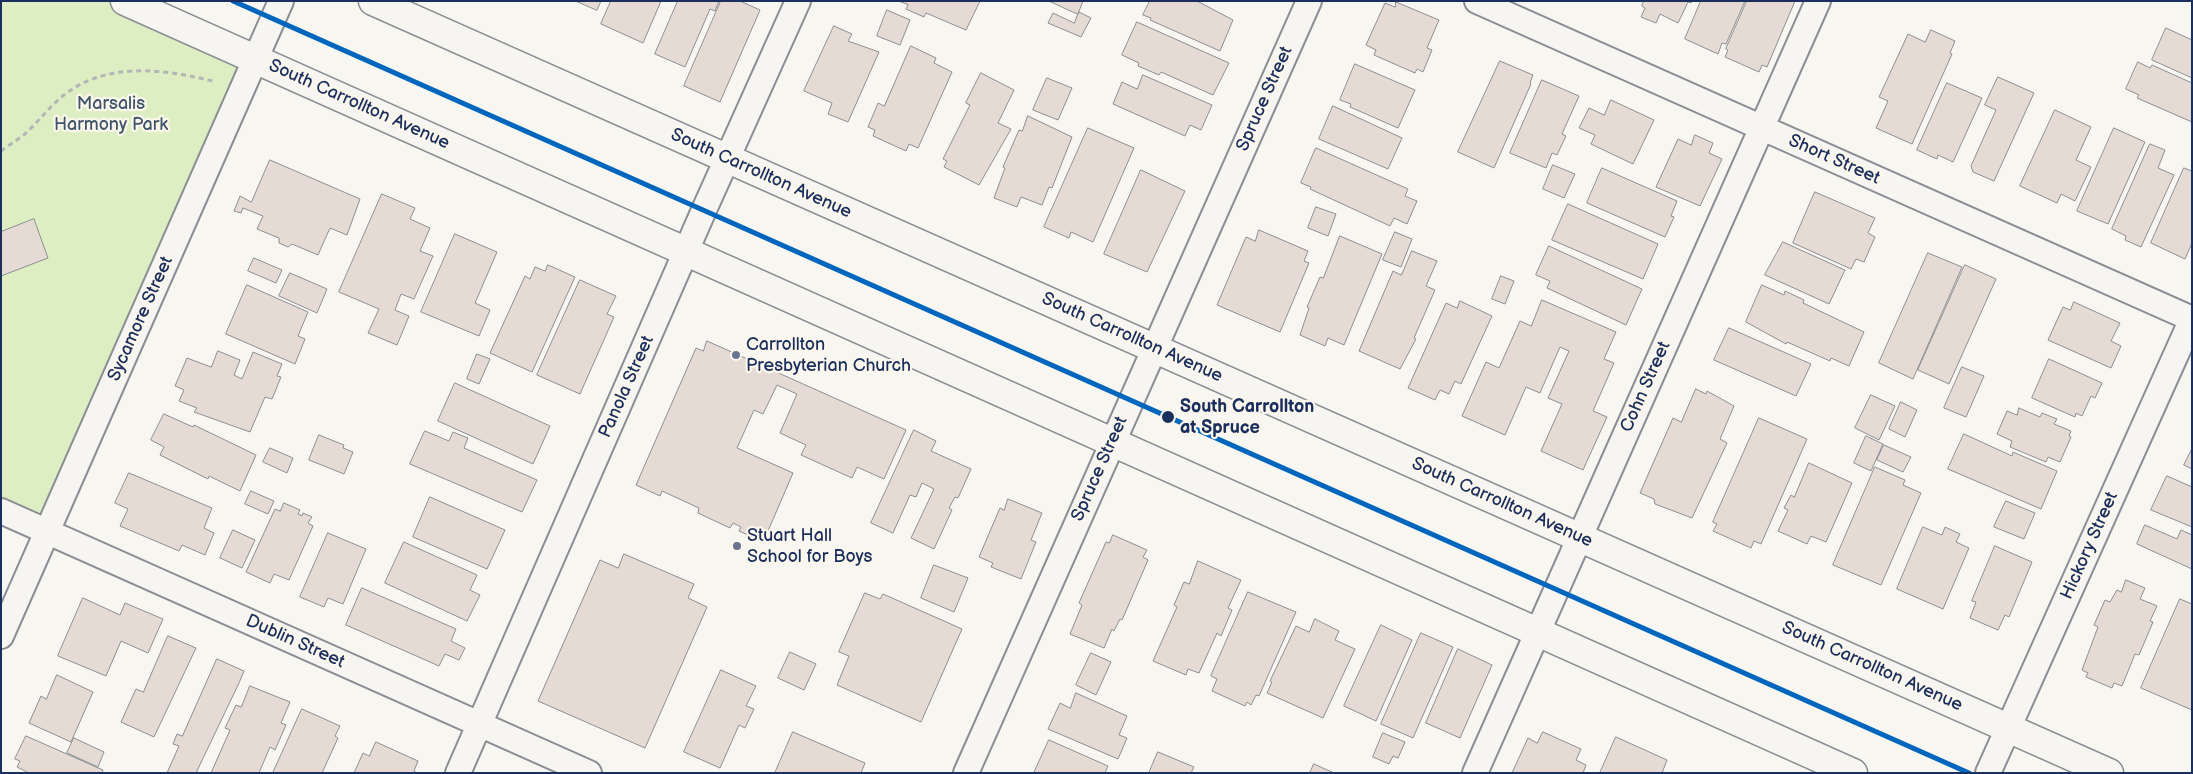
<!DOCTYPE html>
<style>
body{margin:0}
#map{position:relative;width:2193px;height:774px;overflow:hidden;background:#f8f6f0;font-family:"Balsamiq Sans",sans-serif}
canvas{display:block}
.frame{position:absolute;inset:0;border:2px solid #1b2f5e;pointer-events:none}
</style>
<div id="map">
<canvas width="2193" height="774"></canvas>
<div class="frame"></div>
</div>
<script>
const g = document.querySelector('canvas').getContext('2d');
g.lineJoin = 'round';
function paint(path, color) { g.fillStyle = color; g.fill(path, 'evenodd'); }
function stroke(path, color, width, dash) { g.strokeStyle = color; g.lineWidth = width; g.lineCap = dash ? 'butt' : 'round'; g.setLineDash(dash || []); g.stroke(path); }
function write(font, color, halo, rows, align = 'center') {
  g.font = font + ' "Balsamiq Sans",sans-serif'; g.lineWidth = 4.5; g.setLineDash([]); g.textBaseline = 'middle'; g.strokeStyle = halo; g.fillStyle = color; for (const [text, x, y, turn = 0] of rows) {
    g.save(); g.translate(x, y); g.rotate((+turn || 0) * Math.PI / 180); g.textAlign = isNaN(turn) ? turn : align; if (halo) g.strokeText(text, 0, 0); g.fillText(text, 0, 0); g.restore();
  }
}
paint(new Path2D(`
 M1,1h124l130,58 -207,473 -47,-21z`), '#deeec3');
const building = new Path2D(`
 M576,1h25l-4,9z
 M611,1h50l-18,42 -42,-19z
 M678,1h41l-4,10 -5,-2 -25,58 -30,-13z
 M721,1h19l20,9 -40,92 -36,-16z
 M899,1h81l-14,29 -40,-17 -2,4 -18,-8 2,-4z
 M1049,1h34l-5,13z
 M1150,1h47l36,19 -13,31 -70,-31 1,-2 -8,-3z
 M1644,1h48l-1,2 -3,-1 -10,21 -18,-9 -4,9 -15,-6 4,-9 -3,-2z
 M1701,1h44l-19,43 -4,-1 -4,11 -33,-15z
 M1747,1h48l-28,66 -5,-2 -3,7 -34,-15 3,-7 -2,-1z
 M1396,2l43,18 -12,28 5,2 -9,22 -6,-3 -2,4 -41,-18 2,-5 -10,-5 19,-42 10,4z
 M887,10l23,10 -10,25 -23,-9z
 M1079,12l12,6 -10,19 -33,-14 5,-10 21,10z
 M1137,22l92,41 -16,32 -52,-23 -2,3 -21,-9 1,-3 -17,-8z
 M834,26l18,8 -4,7 31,11 -31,70 -20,-8 4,-11 -28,-12z
 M2166,28l26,12v38l-40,-18z
 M1931,30l24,11 -5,12 2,1 -40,90 -36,-16 12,-27 -9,-4 29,-63 17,8z
 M911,46l25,12 -2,5 18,9 -34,76 -9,-4 -3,7 -33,-15 2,-6 -7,-3 10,-24 6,3z
 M1500,61l33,14 -3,8 1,1 -37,84 -36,-16z
 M2138,62l12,6 2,-3 40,18v39l-55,-24 2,-3 -13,-6z
 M1355,64l60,26 -17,38 -48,-21 1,-3 -11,-4z
 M981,73l33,17 -16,33 13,6 -32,56 -35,-18 3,-6 -4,-2 27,-54 -4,-2z
 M1143,75l69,30 -11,25 -11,-5 -5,11 -72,-32 9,-22 15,7z
 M1998,77l36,16 -40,88 -21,-9 -2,-6 25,-56 -11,-5z
 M1047,78l25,10 -14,32 -25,-10z
 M1542,80l37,16 -17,38 4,2 -9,19 -5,-2 -6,15 -36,-15z
 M1947,83l35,15 -29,64 -15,-7 -1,4 -20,-9z
 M1611,100l43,20 -21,44 -42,-20 4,-9 -16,-7 10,-20 15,7z
 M1333,106l69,32 -14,31 -69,-30z
 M2055,110l36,17 -15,33 15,7 -16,34 -14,-7 -4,9 -37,-17z
 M1028,116l44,21 -20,51 -3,-1 -7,18 -21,-8 -4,10 -23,-9 11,-30 -2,-1 16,-37 3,1z
 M1088,128l46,20 -41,94 -22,-10 -2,6 -25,-11z
 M2114,128l31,14 -37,82 -31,-13z
 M1695,135l18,8 -4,10 13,6 -22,47 -44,-19 22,-48 13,6z
 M2150,144l15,6 -7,18 16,7 -33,72 -16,-7 1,-4 -14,-7z
 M1316,148l92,41 -3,7 12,5 -10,23 -13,-6 -4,8 -80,-37 1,-2 -10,-4z
 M270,160l90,39 -13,36 -17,-7 -12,27 -26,-11 -4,3 -9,-4v-5l-22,-9 6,-13 -20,-8 -2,5 -7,-2 6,-15 11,6z
 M1553,165l22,9 -11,24 -21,-9z
 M1602,168l75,33 -6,15 3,1 -9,20 -78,-34z
 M2184,168l8,3v72l-7,16 -34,-16z
 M1141,170l44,21 -38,81 -43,-18z
 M1815,192l60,26 -7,15 7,4 -11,25 -8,-3 -5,10 -58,-26z
 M382,194l33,14 -5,11 20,9 -10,23 13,5 -19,43 -13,-5 -6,16 14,6 -12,29 -29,-12 11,-24 -40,-17z
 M1568,204l90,40 -15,35 -91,-39z
 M1316,207l20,7 -8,22 -20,-8z
 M34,219l14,39 -47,18v-44z
 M1259,230l49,21 -4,10 5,2 -29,69 -63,-27 29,-68 9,4z
 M1395,232l17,7 -11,28 -18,-7z
 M455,234l42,18 -22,51 15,7 -11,26 -58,-24z
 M1340,236l42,18 -38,91 -16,-7 -3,8 -25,-11 9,-27 -2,-1 13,-30 3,1z
 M1783,242l62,28 -16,34 -64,-29z
 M1549,246l93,43 -16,36 -79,-37 3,-7 -14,-6z
 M1412,251l25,10 -11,25 9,4 -21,48 2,1 -16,30 -41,-18 34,-80 8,4z
 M1928,253l34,14 -49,112 -34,-16z
 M254,258l28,12 -6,13 -28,-12z
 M548,265l27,12 -43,95 -42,-19 35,-77 5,3 5,-12 10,4z
 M1965,265l31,14 -47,105 -31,-14z
 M290,273l37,16 -10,24 -38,-17z
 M1501,276l13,5 -9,23 -13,-5z
 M580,280l36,16 -9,18 7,3 -34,77 -43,-19z
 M247,285l61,27 -10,24 7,3 -10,25 -69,-30z
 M1762,285l22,10 1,-4 19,9 -1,3 61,29 -15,34 -18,-8 -1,3 -43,-19 -1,2 -40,-22z
 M1542,300l74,32 -12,27 10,4 -21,48 14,6 -24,53 -42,-19 21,-47 -14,-6 21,-47 -9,-4 -20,46 -14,-6 -21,48 -43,-19 24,-54 13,6 21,-47 11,5z
 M1460,301l32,15 -31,68 -6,-3 -6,13 -9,-4 -5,10 -27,-12 38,-85 11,5z
 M2074,302l46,21 -9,18 10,5 -10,22 -63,-28 15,-33 7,3z
 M1729,328l82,36 -15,32 -82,-36z
 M707,341l199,89 -22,49 -27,-12 -5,11 -51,-23 5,-10 -26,-12 17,-39 -20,-9 -14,29 -9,-4 -17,38 56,25 -28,65 -12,-5 -1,4 -13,-6 2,-4 -8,-4 -3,5 -32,-15 1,-5 -37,-17 -2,5 -24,-11 60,-137 7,3z
 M218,351l22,9 -6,15 8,4 11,-27 29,12 -5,12 4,1 -9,22 -7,-2 -15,35 -56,-20 3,-4 -18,-7 5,-11 -9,-4 12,-28 24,9z
 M477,354l13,5 -11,25 -12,-5z
 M2049,359l53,24 -7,15 -4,-2 -9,20 -6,-3 -1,4 -43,-19z
 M1962,367l22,9 -18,41 -22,-9z
 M455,383l95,43 -17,38 -95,-43z
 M1696,389l10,5 1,-3 27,15 -14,33 7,4 -35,75 -37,-14 -1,-5 -14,-6 33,-75 8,4z
 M1871,395l24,11 -16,34 -24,-12z
 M1901,402l16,8 -12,27 -16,-8z
 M2019,408l21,9 2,-4 15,6 -3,5 17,7 -2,5 2,1 -11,25 -12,-5 -2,5 -36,-15 2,-6 -15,-7 10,-23 10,4z
 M164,414l29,13 1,-2 62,30 -16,36 -31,-15 -1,3 -48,-24 4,-8 -13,-7z
 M1759,418l48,21 -46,105 -7,-3 -3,7 -38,-17 4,-7 -4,-2z
 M914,430l22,11 -5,10 40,18 -13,29 -3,-1 -6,11 3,2 -18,39 -23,-11 23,-49 -12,-6 -6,14 -6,-2 -17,38 -22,-10z
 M425,431l24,10 4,-9 15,6 -4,10 73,32 -15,32 -112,-48z
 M1964,434l48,22 1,-4 44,19 -16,38 -93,-40z
 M319,435l25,10 -1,3 10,4 -9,22 -35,-14z
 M1866,436l17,8 -12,27 -17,-8z
 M1884,445l27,12 -8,15 -26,-12z
 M270,448l23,10 -6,15 -24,-11z
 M2192,449v20l-8,-4z
 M1809,463l43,20 -26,59 -15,-6 -4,8 -29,-13 10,-21 -4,-2 7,-13 3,2z
 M1875,467l30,13 -2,5 18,8 -40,92 -48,-20z
 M129,473l83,35 -8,20 10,5 -9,22 -23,-10 -3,6 -59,-25 8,-17 -13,-6z
 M2167,476l25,11v40l-41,-17z
 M251,491l23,10 -6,13 -23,-10z
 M430,497l75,33 -18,39 -74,-32z
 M1008,499l34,14 -11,27 5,2 -15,37 -30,-12 2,-4 -14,-6 21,-49 4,2z
 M2006,501l29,12 -11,26 -30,-12z
 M284,503l16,7 -2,4 4,2 1,-3 9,4 -4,6 5,3 -24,54 -15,-6 -4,9 -24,-11 29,-63 5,2z
 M2145,525l32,14 4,-9 11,5v34l-55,-25z
 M1923,527l19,8 3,-8 15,7 -4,8 13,6 -26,61 -46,-20z
 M233,530l22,10 -13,28 -22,-10z
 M328,533l38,16 -23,55 -15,-6 -4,9 -24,-10z
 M1113,535l34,15 -4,7 5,3 -26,60 -2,-1 -6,12 -2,-2 -8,19 -34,-14 12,-29 -3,-2 27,-61 3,1z
 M404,542l73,33 -7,15 10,5 -13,26 -82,-38z
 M1995,546l37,16 -23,55 -4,-2 -7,15 -28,-12 6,-16 -4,-1z
 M624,554l70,30 -6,14 19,9 -62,141 -107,-47 62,-141 18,8z
 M1198,561l43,19 -13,28 4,2 -11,26 -4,-3 -18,40 -11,-4 -2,6 -33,-14 24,-54 -3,-2 10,-23 5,2z
 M934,565l34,13 -14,34 -33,-14z
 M2126,580l19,8 -5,11 17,7 -7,15 3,1 -14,33 -4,-1 -13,32 -8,-3 -2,5 -26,-11 2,-4 -6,-3 16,-43 -4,-2 11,-25 5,2 7,-12 4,2z
 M362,588l94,41 -5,12 14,7 -6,12 -14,-6 -6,12 -93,-41z
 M1248,592l48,20 -37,84 -3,-1 -5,10 -4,-3 -2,4 -33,-15 5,-12 -6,-3z
 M865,593l15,6 3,-5 79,35 -41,93 -84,-37 12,-29 -10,-4z
 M83,598l37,17 5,-12 38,16 -15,34 -27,-12 -15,35 -48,-20z
 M2180,599l12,5v106l-51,-22z
 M1315,619l24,12 -4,9 20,9 -32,69 -56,-25 5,-11 -2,-1 26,-55 13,6z
 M1381,625l31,15 -36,81 -32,-15z
 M1421,633l32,14 -40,91 -32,-14z
 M168,636l28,12 -42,89 -33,-15 15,-33 7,3z
 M1458,649l34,16 -32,73 -34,-15z
 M790,652l26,12 -12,26 -26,-12z
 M1091,653l20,9 -15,33 -20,-10z
 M217,659l27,12 -5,12 -43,90h-29l12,-27 -6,-2 4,-10 5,2z
 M721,670l35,16 -10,20 8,3 -9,19 -6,-3 -19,43 -36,-16z
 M57,675l36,17 -22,50 -42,-19 12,-27 5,3z
 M250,686l40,16 -9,21 5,2 -11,25 -5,-3 -11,26h-48l19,-43 -5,-2 11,-23 5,2z
 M1076,693l51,23 -8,19 8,3 -9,21 -70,-30 12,-26 10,5z
 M302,709l38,17 -5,10 3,2 -16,35h-49z
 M793,732l72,31 -4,10h-86z
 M1543,732l38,17 -5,11 10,5 -3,8h-71l16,-35 9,5z
 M1383,733l22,9 -7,16 -5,-2 -4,8 -16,-7z
 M26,736l77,34 -1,3h-73l-12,-6 3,-6 -5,-2z
 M1616,737l51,23 -5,13h-62z
 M74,738l30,14 -6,15 -31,-14z
 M1049,740l59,26 -3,7h-71z
 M376,742l42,19 -4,10 3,2h-63l9,-20 6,3z
 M1158,752l36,15 -3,6h-42z
 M1314,764l20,9h-24z`);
paint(building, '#e6dbd4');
stroke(building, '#8b8e94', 1);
const street = new Path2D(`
 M1477,1l715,318
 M1,511l588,262
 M1,636l280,-635
 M458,773l246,-563 94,-209
 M966,773l343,-772
 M1475,773l343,-772
 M1988,773l204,-454`);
const secondary = new Path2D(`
 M125,1l1728,772
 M373,1l1736,772`);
stroke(street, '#8b8e94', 28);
stroke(secondary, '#8b8e94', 31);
stroke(new Path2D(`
 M1,151c8,-6 18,-12 25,-18 13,-12 24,-27 38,-38 43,-34 103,-26 152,-13`), '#b3b5b7', 3, [5, 4]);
stroke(street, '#f6f5f1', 24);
stroke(secondary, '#f6f5f1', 28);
stroke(new Path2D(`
 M233,1l1736,772`), '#0065bd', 5);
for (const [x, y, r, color] of [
 [736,355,5,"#687591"],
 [1168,417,7,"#1b2f5e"],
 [737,546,5,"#687591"]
]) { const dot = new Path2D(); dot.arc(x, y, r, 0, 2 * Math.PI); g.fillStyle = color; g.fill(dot); stroke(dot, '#fbf7ec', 2); }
write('18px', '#1b2f5e', '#fbf7ec', [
 ["Spruce Street",1265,99,-66],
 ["South Carrollton Avenue",359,105,24],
 ["Short Street",1834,160,24],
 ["South Carrollton Avenue",761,174,24],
 ["Sycamore Street",141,319,-66],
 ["South Carrollton Avenue",1132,338,24],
 ["Panola Street",627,387,-66],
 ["Cohn Street",1646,387,-66],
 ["Spruce Street",1100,469,-66],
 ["South Carrollton Avenue",1502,503,24],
 ["Hickory Street",2090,546,-66],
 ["Dublin Street",295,642,24],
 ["South Carrollton Avenue",1872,667,24]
]);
write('18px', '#3e546b', '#fbf7ec', [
 ["Marsalis",111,104],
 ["Harmony Park",111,125]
]);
write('18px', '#1b2f5e', '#fbf7ec', [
 ["Carrollton",746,345],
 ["Presbyterian Church",746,366],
 ["Stuart Hall",747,536],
 ["School for Boys",747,557]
], 'left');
write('bold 18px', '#1b2f5e', '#fbf7ec', [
 ["South Carrollton",1180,407],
 ["at Spruce",1180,428]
], 'left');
</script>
